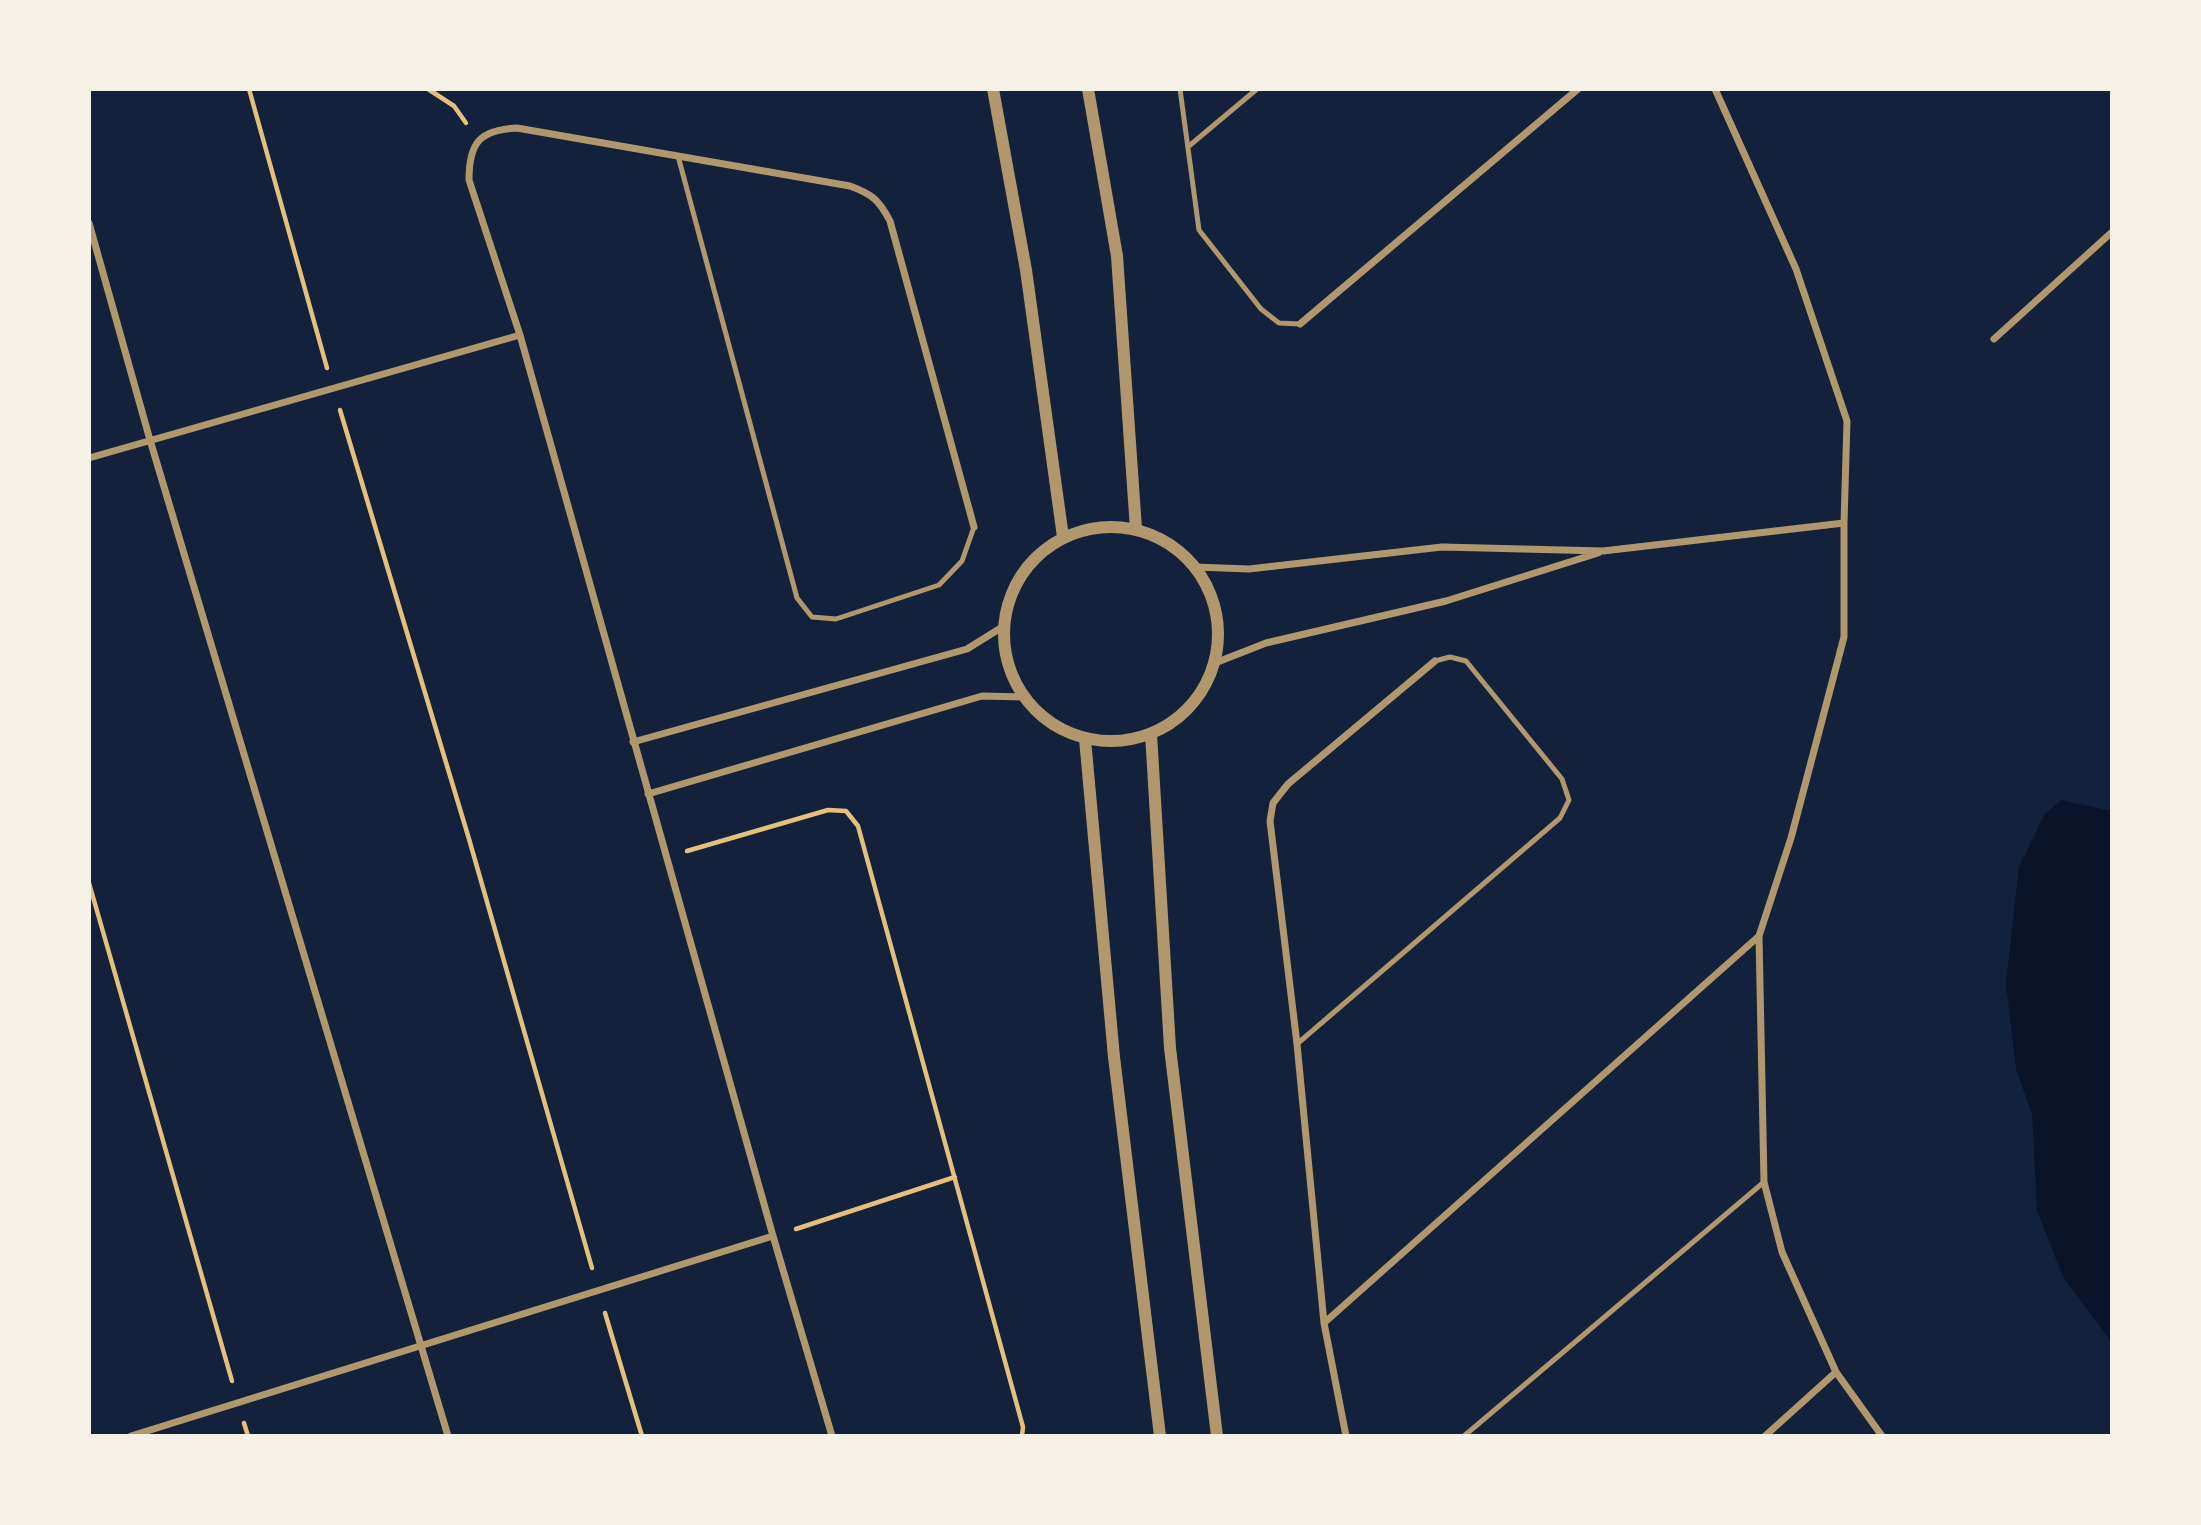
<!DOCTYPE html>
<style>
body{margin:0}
#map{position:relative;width:2201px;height:1525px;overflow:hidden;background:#14213d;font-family:"Asap Condensed",sans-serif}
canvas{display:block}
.frame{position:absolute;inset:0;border:91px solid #f6f1e7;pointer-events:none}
</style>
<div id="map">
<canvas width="2201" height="1525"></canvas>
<div class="frame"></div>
</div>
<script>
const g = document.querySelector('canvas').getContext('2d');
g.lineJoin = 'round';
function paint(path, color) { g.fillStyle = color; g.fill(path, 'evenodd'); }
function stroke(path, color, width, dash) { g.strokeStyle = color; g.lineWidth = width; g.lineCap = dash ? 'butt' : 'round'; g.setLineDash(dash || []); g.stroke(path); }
paint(new Path2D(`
 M2061,800l51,11v532l-49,-66 -26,-66 -5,-97 -16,-45 -10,-85 13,-117 25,-52z`), '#0b132b');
stroke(new Path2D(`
 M249,89l78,279
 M428,89l26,17 12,17
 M340,410l129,429 123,429
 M687,851l141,-41 18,1 12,15 165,601 -1,9
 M89,883l143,498
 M796,1229l159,-52
 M605,1313l37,123
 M244,1423l4,13`), '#e5c07b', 4.5);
stroke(new Path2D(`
 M1180,89l19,141 62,79 18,14 21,1
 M1189,146l68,-57
 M678,156l119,442 15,19 24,2 103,-34 23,-24 12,-34
 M1297,1044l263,-226 9,-18 -7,-21 -96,-118 -16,-4 -15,4
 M1464,1436l300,-254`), '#b1986c', 5);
stroke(new Path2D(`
 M1715,89l81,180 51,152 -3,102v114l-53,201 -32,98 5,246 18,70 54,120 46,64
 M89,223l61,217 298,996
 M1300,324l278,-235
 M1994,339l118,-107
 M89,458l431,-123
 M1195,567l54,2 193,-22 161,4 241,-28
 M1215,663l51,-20 180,-42 152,-48
 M633,742l334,-93 37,-23
 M648,794l334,-98 42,1
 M1324,1323l435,-387
 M131,1436l642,-200
 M832,1436l-59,-200 -253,-901 -51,-155c0,-38 11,-50 48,-52l333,58c22,8 29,14 40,35l84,306
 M1346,1436l-22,-113 -27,-279 -27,-223 3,-18 15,-19 147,-123
 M1765,1436l71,-64`), '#b1986c', 7);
stroke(new Path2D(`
 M993,89l33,181 37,267
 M1088,89l29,167 19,273
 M1004 634a107 107 0 1 1 214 0a107 107 0 1 1-214 0Z
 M1151,734l19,314 47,388
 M1085,739l29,318 46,379`), '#b1986c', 12);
</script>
